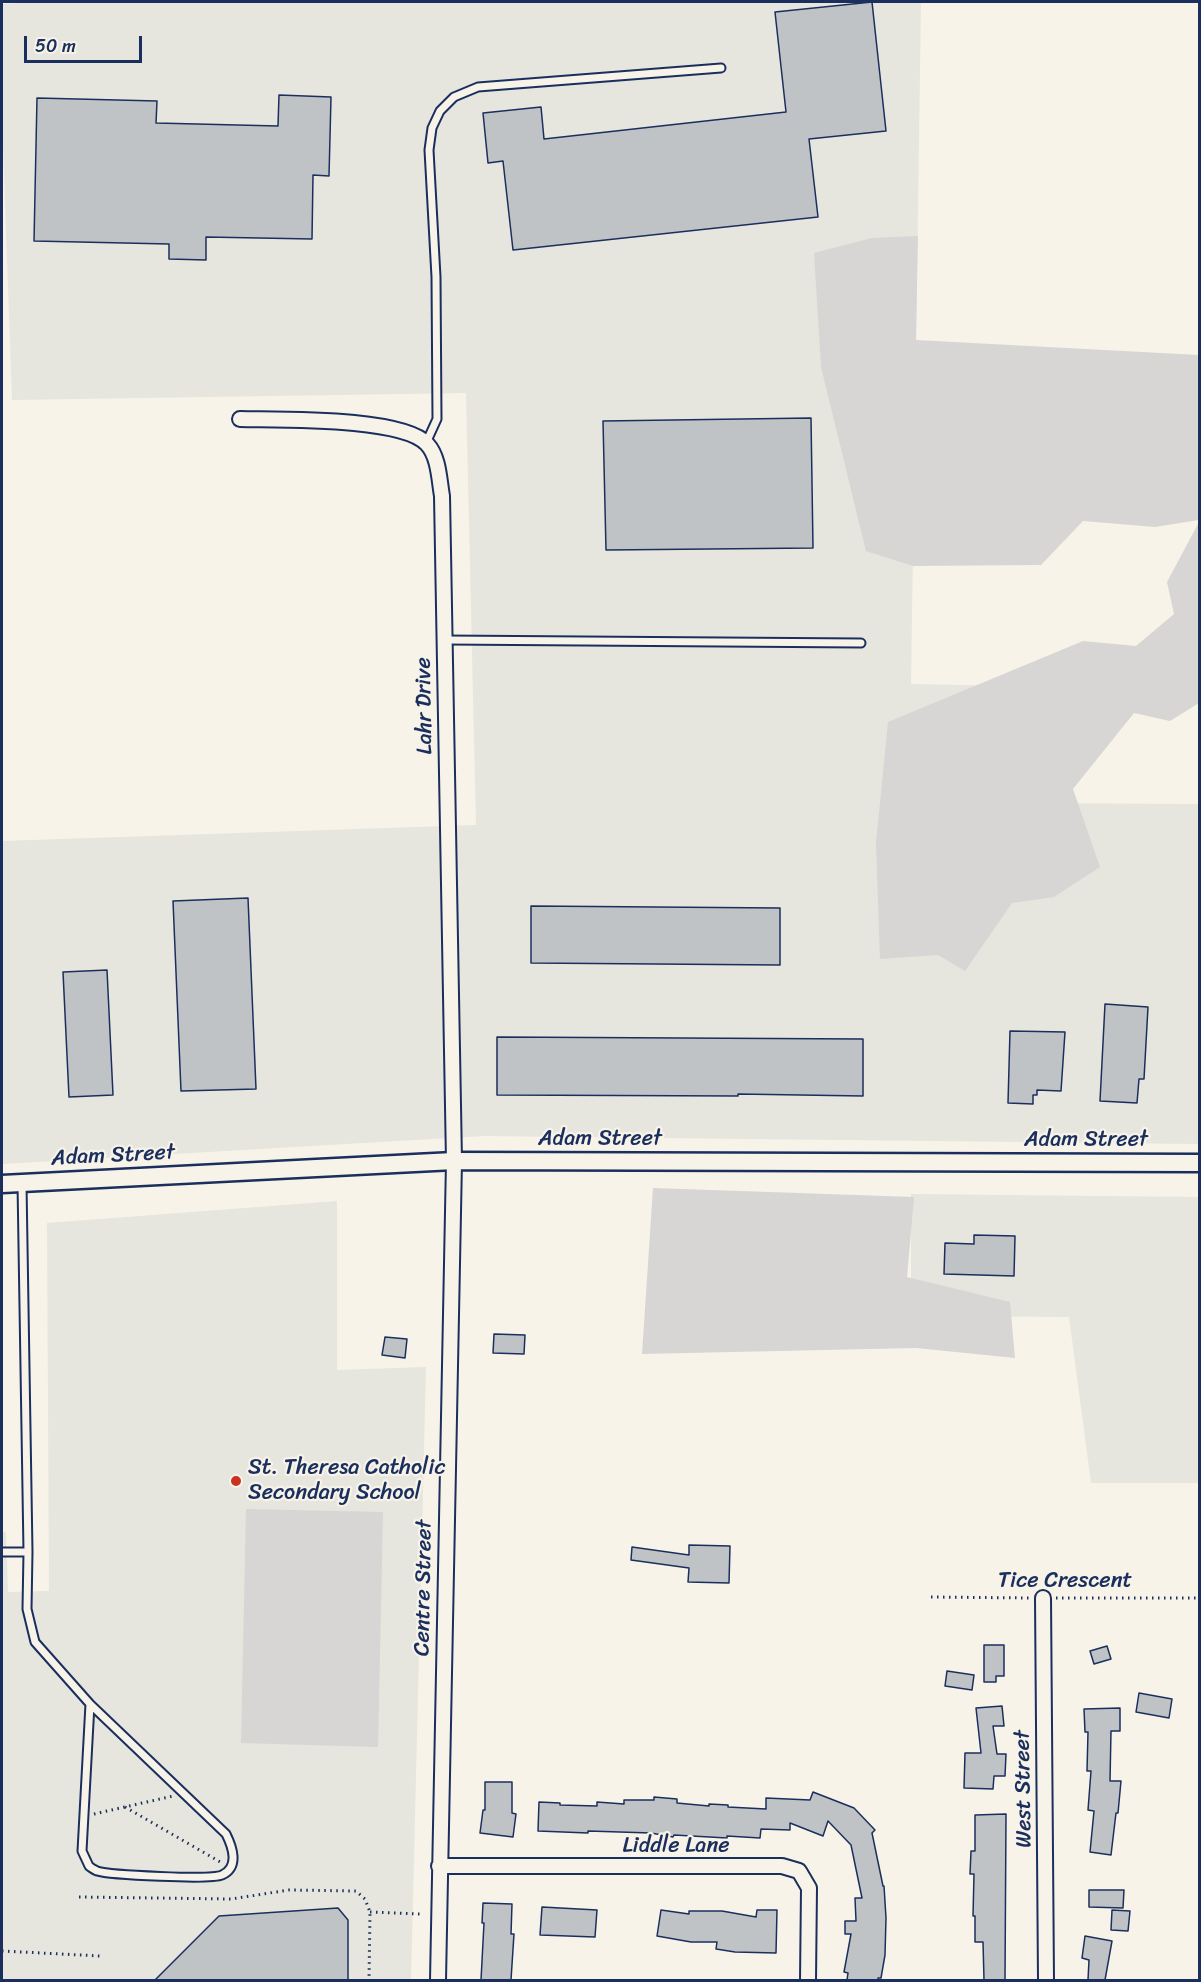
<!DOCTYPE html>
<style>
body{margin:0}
#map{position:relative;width:1201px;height:1982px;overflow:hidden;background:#f7f3e8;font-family:Sriracha,sans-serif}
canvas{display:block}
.frame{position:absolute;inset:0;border:3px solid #1b2f5e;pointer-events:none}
.scale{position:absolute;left:24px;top:36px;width:118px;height:27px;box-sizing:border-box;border:3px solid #1b2f5e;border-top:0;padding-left:8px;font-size:18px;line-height:21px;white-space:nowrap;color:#1b2f5e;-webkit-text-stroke:4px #f7f3e8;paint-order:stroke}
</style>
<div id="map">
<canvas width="1201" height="1982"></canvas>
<div class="frame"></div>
<div class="scale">50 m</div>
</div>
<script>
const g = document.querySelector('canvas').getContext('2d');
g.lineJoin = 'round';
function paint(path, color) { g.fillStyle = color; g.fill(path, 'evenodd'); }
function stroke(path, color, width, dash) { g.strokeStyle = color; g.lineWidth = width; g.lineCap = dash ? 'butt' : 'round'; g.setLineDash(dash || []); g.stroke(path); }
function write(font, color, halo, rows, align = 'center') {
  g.font = font + ' Sriracha,sans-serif'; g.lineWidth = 4.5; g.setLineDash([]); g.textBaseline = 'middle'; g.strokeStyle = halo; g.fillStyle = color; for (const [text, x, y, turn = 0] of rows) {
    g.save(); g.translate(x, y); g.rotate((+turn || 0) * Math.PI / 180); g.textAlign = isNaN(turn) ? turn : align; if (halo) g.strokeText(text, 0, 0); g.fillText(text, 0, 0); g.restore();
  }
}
paint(new Path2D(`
 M34,2h887l-10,682 96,2 1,117 191,1v340l-715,-8 -482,28v-323l474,-16 -10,-432 -454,7 -10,-283v-113z
 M911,1194l288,3v286h-108l-22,-166 -158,-1z
 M337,1201v169l89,-3 -15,613h-409v-448h4l2,60 41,-1 -2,-368z`), '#e6e5de');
paint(new Path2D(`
 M918,236l-2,104 283,15v165l-44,7 -72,-6 -42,44 -128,1 -47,-15 -45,-184 -7,-114 58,-15z
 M1199,522v181l-29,18 -36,-8 -61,76 27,78 -46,30 -42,6 -47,68 -27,-16 -58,4 -4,-116 12,-121 195,-81 53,5 38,-32 -7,-32z
 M653,1188l261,9 -7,80 103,25 5,56 -99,-10 -274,6z
 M246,1509l137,3 -5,235 -137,-4z`), '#d7d6d4');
const building = new Path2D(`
 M872,2l14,129 -77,8 9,78 -305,33 -10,-89 -15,2 -5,-50 58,-6 3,32 242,-27 -11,-100z
 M279,95l52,2 -2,79 -16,-1 -1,64 -106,-2v23l-37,-1v-15l-135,-3 3,-143 120,3 -1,22 122,3z
 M811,418l2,130 -207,2 -3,-129z
 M248,898l8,191 -75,2 -8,-190z
 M531,906l249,2v57l-249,-2z
 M107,970l6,125 -44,2 -6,-125z
 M1105,1004l43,3 -4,72h-5l-2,24 -37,-2z
 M1010,1031l55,1 -4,59 -24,-1v5h-4v9l-25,-1z
 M497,1037l366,2v57l-125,-2v2l-241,-1z
 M974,1235l41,1 -1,40 -70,-2 1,-31 29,1z
 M494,1334l31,1 -1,19 -31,-1z
 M385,1337l22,2 -2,19 -23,-3z
 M689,1545l41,1 -1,37 -41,-1 1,-14 -58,-8 1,-13 57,8z
 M984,1645h20v31h-8v6h-12z
 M1107,1646l4,13 -17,5 -4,-13z
 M947,1671l27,4 -2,15 -27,-4z
 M1139,1693l33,6 -3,19 -33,-6z
 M1002,1706l2,20h-11l4,28h9l-1,22h-11l-1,13 -29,-1 1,-35h16l-5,-45z
 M1120,1708v23h-9l-1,50h11l-3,32h-2l-5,42 -21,-3 4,-41 -6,-1 3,-39h-4l1,-39h-3l-1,-23z
 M485,1782h27v31l4,1 -3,23 -33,-4 3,-23h2z
 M813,1792l41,16 21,22 -3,3 11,53h1l2,32 -1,37 -4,23h-3v2h-31l1,-7 -4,-1 7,-38h-6v-13h11l-1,-23h7l-11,-53 -23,-24 -5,15 -33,-13v7l-29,-1 -1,9 -33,-2v2l-53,-3 -1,2 -22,-4 -63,-2v2l-50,-2 1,-29 21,1v2l37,1v-4l27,2v-4h30v-3l23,2v4l32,3v-2l19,1v2l38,2v-11l44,2z
 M1006,1814l-1,166h-21l-1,-38h-8v-26h-2l1,-42h-4l1,-23h4v-36z
 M1089,1890h35l-1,18 -34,-1z
 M483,1903l29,1 -1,30h3l-3,46h-30l3,-57h-2z
 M542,1907l55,3 -2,27 -55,-2z
 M338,1908l10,12v60h-193l64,-64z
 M661,1910l28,4v-3h33l34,6 1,-7h20l-1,43 -41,-1 -19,-3 1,-7h-26l-34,-6z
 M1112,1910l18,1 -2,20 -17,-1z
 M1085,1936l27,5 -7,39h-17l1,-20 -7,-2z`);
paint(building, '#c0c3c5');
stroke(building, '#1b2f5e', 1.5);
const service = new Path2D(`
 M426,443l11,-24 -1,-142 -7,-127 3,-22 8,-17 14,-14 24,-10 243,-19
 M445,640l416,3
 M22,1184l6,368 -1,57 8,33 55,62
 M2,1552h26
 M90,1704l136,130c6,12 14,33 -4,41 -11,5 -112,0 -125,-4 -2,-1 -6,-3 -8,-5l-7,-15z`);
const minor = new Path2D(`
 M240,419c39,1 162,-2 187,25 12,13 12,35 15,52l12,665 -16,819
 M1043,1598l3,382
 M439,1866h343l17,5 10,17 -1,92`);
const tertiary = new Path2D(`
 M2,1184l452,-23 746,2`);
stroke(service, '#1b2f5e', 11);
stroke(minor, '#1b2f5e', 18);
stroke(tertiary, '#1b2f5e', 21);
stroke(new Path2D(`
 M931,1597l98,1
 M1056,1598h144
 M125,1807l97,56
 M94,1814l79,-18
 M79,1897l152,2 58,-9 67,1 9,8 5,13 -1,68
 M370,1912l51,2
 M2,1951l98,5`), '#1b2f5e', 3, [1.5, 4.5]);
stroke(service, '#f7f3e8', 7);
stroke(minor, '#f7f3e8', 14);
stroke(tertiary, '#f7f3e8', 16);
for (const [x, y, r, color] of [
 [236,1481,6,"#c8321e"]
]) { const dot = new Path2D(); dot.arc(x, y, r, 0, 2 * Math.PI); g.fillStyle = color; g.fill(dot); stroke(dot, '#f7f3e8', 2); }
write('22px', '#1b2f5e', '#f7f3e8', [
 ["Lahr Drive",425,706,-91],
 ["Adam Street",600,1139],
 ["Adam Street",1086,1140],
 ["Adam Street",113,1156,-3],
 ["Tice Crescent",1065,1581],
 ["Centre Street",424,1588,-89],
 ["West Street",1024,1789,-91],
 ["Liddle Lane",676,1846]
]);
write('22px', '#1b2f5e', '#f7f3e8', [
 ["St. Theresa Catholic",248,1468],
 ["Secondary School",248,1493]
], 'left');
</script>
